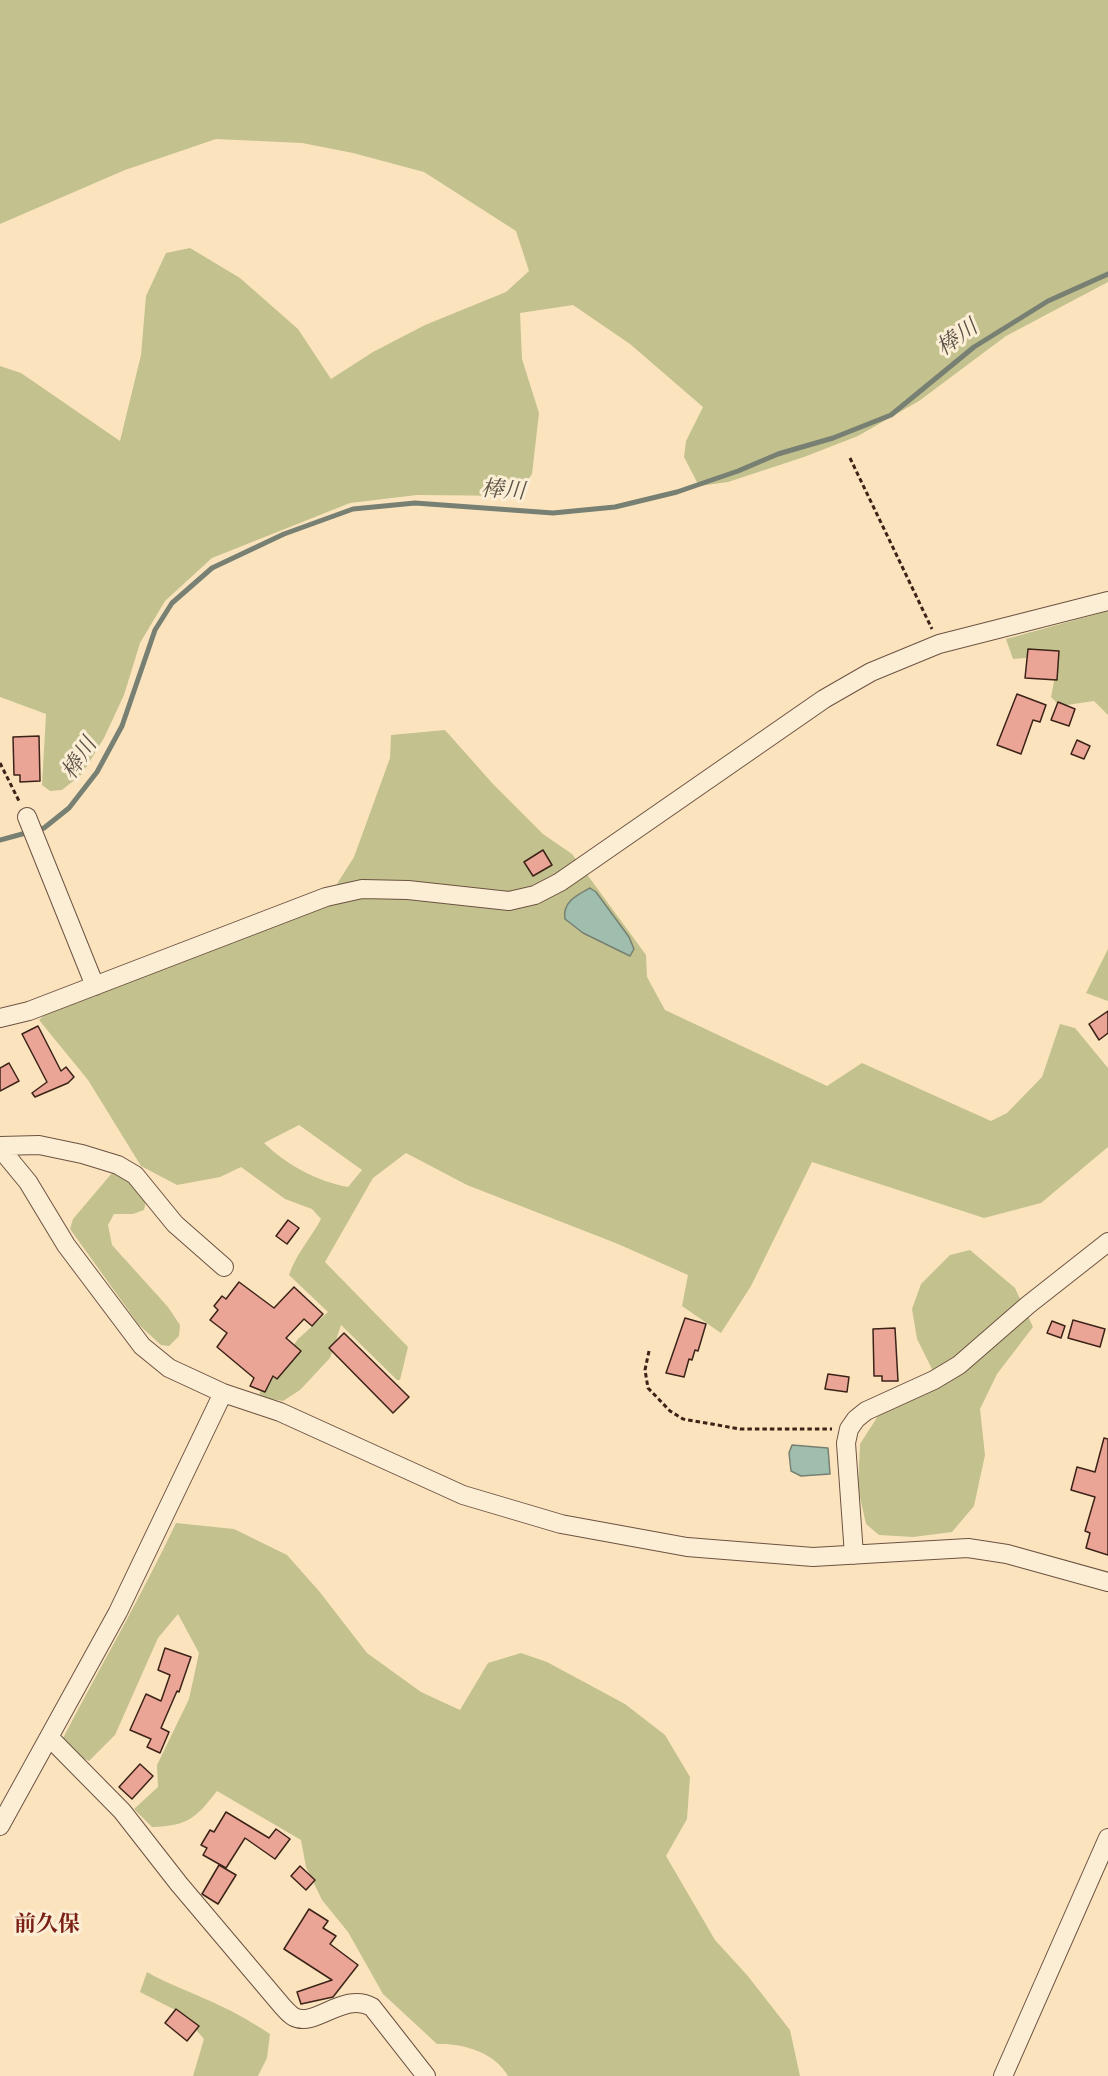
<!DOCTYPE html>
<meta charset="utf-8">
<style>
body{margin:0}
canvas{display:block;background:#fbe3be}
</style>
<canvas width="1108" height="2076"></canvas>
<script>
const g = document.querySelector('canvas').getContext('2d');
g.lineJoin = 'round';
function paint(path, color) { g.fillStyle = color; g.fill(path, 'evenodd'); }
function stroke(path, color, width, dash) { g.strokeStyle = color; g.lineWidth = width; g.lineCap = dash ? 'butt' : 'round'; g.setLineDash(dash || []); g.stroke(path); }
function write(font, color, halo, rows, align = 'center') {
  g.font = font + ' "Sorts Mill Goudy","Noto Serif JP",serif'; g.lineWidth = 6; g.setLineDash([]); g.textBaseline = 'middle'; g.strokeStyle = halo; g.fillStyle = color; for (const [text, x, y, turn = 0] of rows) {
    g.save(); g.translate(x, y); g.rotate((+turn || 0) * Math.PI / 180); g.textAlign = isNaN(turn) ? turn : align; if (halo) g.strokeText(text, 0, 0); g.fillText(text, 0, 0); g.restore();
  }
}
paint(new Path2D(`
 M0,0h1108v282l-102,54 -87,65 -61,35 -54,21 -76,25 -29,4 -15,-29 2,-16 17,-34 -73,-63 -57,-39 -53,8 2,46 17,54 -7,61 -15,22 -100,-1 -67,8 -138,55 -47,43 -25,42 -16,52 -20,43 -22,36 -20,16 -12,1 -8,-6 4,-71 -46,-17v-331l21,7 99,68 21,-86 5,-59 20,-43 24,-5 50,30 58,51 33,50 42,-27 52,-27 81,-33 23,-21 -13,-40 -92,-59 -71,-19 -51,-10 -86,-4 -91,31 -125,54z
 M1108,611v104l-14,-14 -34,5 -9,-9 8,-42 -46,4 -7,-20z
 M445,730l48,54 50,50 29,20 74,101 1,22 18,33 162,76 35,-23 129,58 16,-8 35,-36 18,-53 15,4 33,40v79l-67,56 -57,15 -172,-56 -61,124 -30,47 -39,-27 6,-31 -70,-31 -151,-59 -61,-32 -33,25 -48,84 83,85 -8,33h-3l-56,-55 -11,33 -30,32 -17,11 -17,-3 -7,-4 39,-55 30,-27 -39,-37c7,-21 22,-37 32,-56l-9,-10 -27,-10 -44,-32 -21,10 -43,8 -36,-19 -53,-86 -49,-60 11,-10 275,-107 29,-46 36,-99 1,-23zM299,1125l63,45 -14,17c-32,-6 -61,-22 -84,-44z
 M1108,949v52l-22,-8z
 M112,1173c15,2 25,12 35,23l-3,14 -11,4h-19l-6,11 4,20 56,62 12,18 -1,11 -10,10 -8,-1 -22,-20 -69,-96 3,-10z
 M970,1250l45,38 18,39 -36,47 -17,35 5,46 -11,51 -22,26 -39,5 -34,-2 -13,-11 -8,-36 2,-44 18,-28 37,-18 17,-29 -15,-30 -5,-30 9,-25 29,-29z
 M176,1523l58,6 53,26 32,36 48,62 54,39 39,18 28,-47 33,-10 26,9 78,42 40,31 25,42 -3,42 -21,37 49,84 32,35 43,55 10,46h-292c-13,-24 -46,-33 -71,-32l-54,-50 -35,-62 -26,-32 -16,-33 -5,-27 -84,-49c-21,27 -29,35 -65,36l-18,-18 24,-22 -1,-22 32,-66 10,-46 -21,-39 -20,24 -43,97 -26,26 -10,-5 -17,-16c38,-73 79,-143 114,-217z
 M147,1972c19,11 37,17 56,26 24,10 46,22 67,36l-3,24 -9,18h-65l11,-37 -23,-26 -41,-21z`), '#c3c28e');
const water = new Path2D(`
 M590,888l6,4 33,45 5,12 -4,7 -47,-23 -18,-14c-3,-17 12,-24 25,-31z
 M792,1445l36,3 2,26 -29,2 -10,-5 -2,-18z`);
paint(water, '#9fbeae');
stroke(water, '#778072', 1.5);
stroke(new Path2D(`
 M0,840l44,-12 25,-20 28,-36 25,-46 33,-96 17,-27 40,-35 72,-34 69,-25 62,-6 138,10 62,-6 62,-15 61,-21 40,-17 55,-16 58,-23 83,-68 74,-46 60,-27`), '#778072', 5);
const building = new Path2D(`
 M1028,649l31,2 -2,29 -32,-2z
 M1017,694l29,11 -6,17 -7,-2 -12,34 -24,-9z
 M1058,702l17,7 -6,17 -18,-6z
 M39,736l1,45 -20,1v-7h-6l-1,-38z
 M1077,740l13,6 -6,13 -13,-5z
 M543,850l9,15 -19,11 -9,-14z
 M1108,1011v22l-9,7 -10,-16z
 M38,1026l23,45 5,-4 8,10 -6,6 -33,14 -3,-4 15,-11 -25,-48z
 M9,1063l10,18 -19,10v-23z
 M288,1220l11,8 -12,16 -11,-8z
 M239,1282l35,26 20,-21 29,27 -11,12 -8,-7 -18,19 15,13 -24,28 -4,-3 -8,16 -15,-6 4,-8 -37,-31 10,-14 -17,-13 8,-10 -4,-4 8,-10 4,3z
 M685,1318l21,6 -8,27 -3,-1 -3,10 -3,-1 -5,18 -18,-4z
 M1073,1320l32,9 -5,18 -32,-9z
 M1052,1321l13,5 -4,12 -14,-5z
 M895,1328l3,53h-16v-5h-8l-1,-47z
 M344,1333l65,64 -16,16 -64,-65z
 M828,1374l21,3 -2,15 -22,-3z
 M1104,1438l4,1v116l-22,-7 4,-15 -5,-2 10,-34 -24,-7 6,-23 18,5z
 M165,1648l26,9 -12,35 -2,-1 -16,37 8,4 -9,21 -13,-6 4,-8 -21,-9 16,-36 15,7 9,-26 -12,-5z
 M140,1764l13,12 -21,23 -13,-12z
 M226,1812l43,26 7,-9 14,10 -15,20 -30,-21 -19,30 -23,-13 4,-7 -6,-3 9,-15 4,2z
 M219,1865l17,10 -18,29 -16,-10z
 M300,1866l15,14 -9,10 -15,-14z
 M309,1909l19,12 -5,7 13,8 -6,8 28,21 -25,32 -32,7 -4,-12 35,-12 -48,-31z
 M176,2009l23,17 -12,15 -22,-18z`);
paint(building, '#eba597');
stroke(building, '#3c2318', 1.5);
const minor = new Path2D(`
 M27,817l68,169
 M0,1018l29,-7 297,-114 36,-8 46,1 101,11 26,-6 25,-13 264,-183 47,-27 68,-28 169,-43
 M0,1146l39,-1 43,9 36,11 17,10 40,49 49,43
 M0,1148l28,34 38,63 76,101 27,22 54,25 57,19 183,83 98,29 126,23 126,10 155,-9 39,6 101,28
 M854,1555l-8,-112 3,-14 7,-10 10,-8 68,-31 25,-15 69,-60 80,-63
 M49,1737l73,74 57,73 104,123c3,3 7,8 11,10 21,11 50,-26 78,-10l54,69
 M0,1826l118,-214 105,-219
 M1003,2076l105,-238`);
stroke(minor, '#6c5342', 20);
stroke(new Path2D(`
 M850,458l82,171
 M0,763l20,40
 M649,1351l-4,19 3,18 22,23 13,8 57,10h92`), '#3c2318', 3, [4.5, 3]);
stroke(minor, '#fcedd5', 18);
write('italic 22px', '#5a5245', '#fcedd5', [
 ["棒川",959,340,-36],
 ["棒川",503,493,4],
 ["棒川",82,760,-57]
]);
write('bold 22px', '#7a1f14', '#fcedd5', [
 ["前久保",47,1927]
]);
</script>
